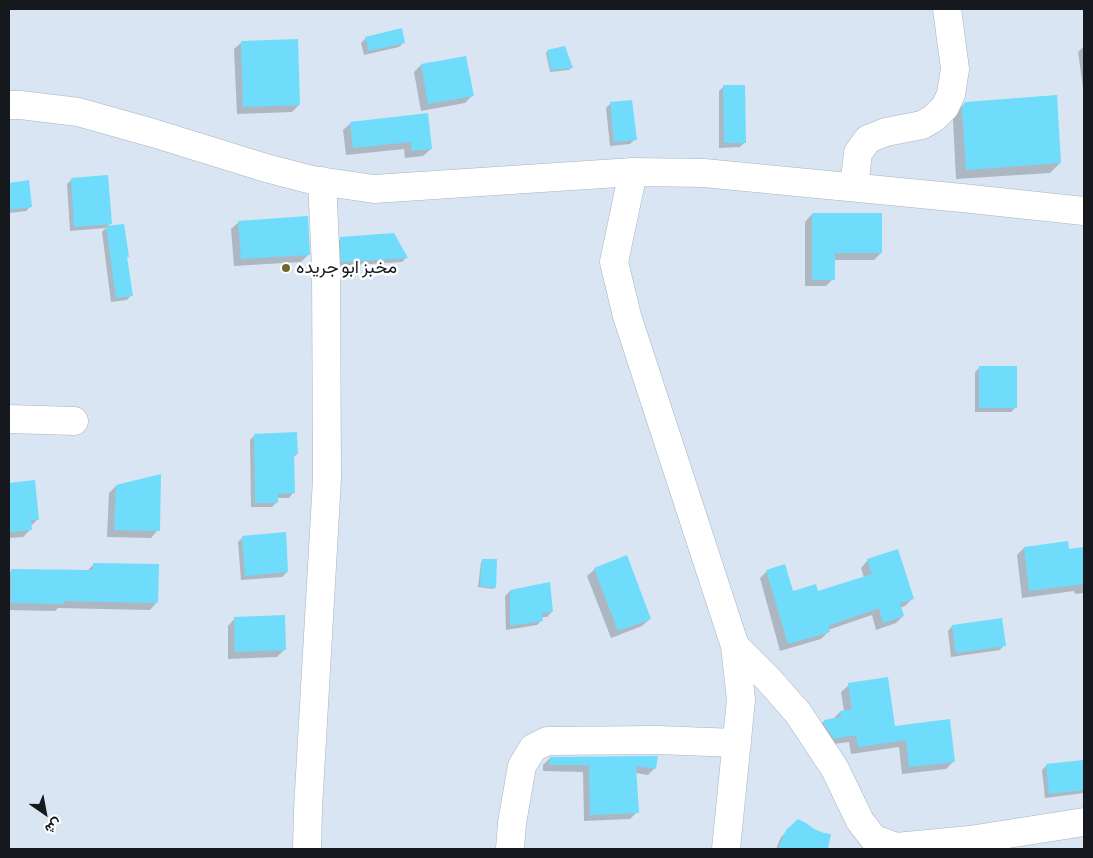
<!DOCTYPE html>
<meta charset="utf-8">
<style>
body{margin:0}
#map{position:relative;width:1093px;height:858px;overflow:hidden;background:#d9e5f2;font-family:"Alegreya Sans",Vazirmatn,sans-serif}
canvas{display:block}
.frame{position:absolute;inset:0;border:10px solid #15191e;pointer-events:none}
.north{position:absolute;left:20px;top:788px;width:50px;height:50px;-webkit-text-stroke:4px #fff;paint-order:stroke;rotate:147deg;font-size:14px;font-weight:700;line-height:20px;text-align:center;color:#15191e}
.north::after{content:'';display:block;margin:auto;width:18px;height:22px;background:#15191e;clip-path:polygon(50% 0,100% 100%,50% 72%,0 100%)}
</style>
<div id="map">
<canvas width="1093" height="858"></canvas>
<div class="frame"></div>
<div class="north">ش</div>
</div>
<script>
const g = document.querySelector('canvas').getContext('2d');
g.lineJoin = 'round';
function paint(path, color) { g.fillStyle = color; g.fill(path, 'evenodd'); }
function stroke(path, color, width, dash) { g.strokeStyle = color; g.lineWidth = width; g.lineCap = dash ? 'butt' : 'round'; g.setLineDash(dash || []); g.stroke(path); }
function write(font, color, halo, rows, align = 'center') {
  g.font = font + ' "Alegreya Sans",Vazirmatn,sans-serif'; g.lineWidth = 5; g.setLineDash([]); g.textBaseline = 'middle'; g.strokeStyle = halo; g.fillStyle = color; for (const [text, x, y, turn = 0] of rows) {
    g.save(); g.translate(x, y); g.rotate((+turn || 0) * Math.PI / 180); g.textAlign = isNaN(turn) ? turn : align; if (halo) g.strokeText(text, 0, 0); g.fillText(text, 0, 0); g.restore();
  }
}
paint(new Path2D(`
 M366,38l38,4 -5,5 -35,8 -3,-12z
 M242,42l57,63 -7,7 -55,2 -3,-65z
 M1083,47h1v47l-6,-42z
 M548,51l23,17 -2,2 -19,2 -4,-19z
 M421,65l51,31 -7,7 -44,8 -7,-39z
 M724,86l20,57 -4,4 -21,1v-57z
 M611,103l24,36 -5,5 -20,2 -4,-38z
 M965,103l95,60 -10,10 -94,6 -3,-60 2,-6z
 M427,115l4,34 -8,7 -18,2 -1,-9 -58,6 -3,-25 8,-7z
 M71,180l40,43 -5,5 22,28 -2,2 5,37 -4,5 -16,2 -9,-70 4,-4 -36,3 -3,-47z
 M28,181l3,25 -5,5 -17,2v-29z
 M812,214l69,39 -7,7h-40l-1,19 -7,7h-21v-64z
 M239,222l70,32 -8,8 -67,4 -3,-37z
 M341,238l65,20 -4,4 -65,4 -1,-23z
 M980,367l36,40 -5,5h-36v-40z
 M255,435l42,19 -4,4v35l-4,5h-12v4l-5,5h-21l-1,-67z
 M34,481l4,38 -8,8 1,2 -8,8 -14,1v-54z
 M116,486l42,44 -7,8 -44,-1 2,-44z
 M243,537l44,35 -5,5 -41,3 -3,-38z
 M1024,548l44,2 16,-1v44l-9,1 -1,-3 -52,7 -5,-43z
 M483,560l12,27 -2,2 -15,-2 3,-25z
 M868,560l44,39 -7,7 -5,2 3,8 -7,7 -20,7 -4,-15 -44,15v2l-7,7 -41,12 -20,-73 7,-7 25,22h25l47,-15 -3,-10z
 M94,564l63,38 -7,8 -92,-2 -3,3 -46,-1v-37l3,-3 74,2z
 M595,569l55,50 -8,7 -31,12 -24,-62z
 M510,591l42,21 -5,5h-6l1,3 -5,5 -31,5 -1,-34z
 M235,618l49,32 -7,7 -49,2v-33z
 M952,626l52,19 -4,5 -49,7 -3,-26z
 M849,685l45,42 60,34 -8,8 -44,5 -3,-27 -48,7 -2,-12 -23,3 -9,-16 7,-8 9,-2 7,-7 4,-1 -3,-19z
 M657,757l-2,11 -7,7 -13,-2 2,39 -7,7 -46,2 -1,-49 -40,-1v-6l7,-7z
 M1084,761v32l-39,5 -3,-28 5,-5z
 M798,820l15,10 16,5 -2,14h-51l5,-12z`), '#0003');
paint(new Path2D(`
 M402,28l3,15 -36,8 -4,-14z
 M298,39l2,66 -57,2 -2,-66z
 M565,46l8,22 -22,2 -4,-20z
 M466,56l8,40 -46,8 -7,-40z
 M723,85h22l1,58h-22z
 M1057,95l4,68 -95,7 -4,-62 3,-6z
 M632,100l5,40 -23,2 -4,-40z
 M428,113l4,36 -20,2 -1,-9 -58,6 -3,-26z
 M108,175l4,49 -38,3 -3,-49z
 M29,180l3,27 -23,3v-27z
 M812,213h70v40h-47v27h-23z
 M308,216l2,39 -69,4 -3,-38z
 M124,224l5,33h-2l6,39 -17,2 -10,-72z
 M394,233l14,25 -67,4 -1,-25z
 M979,366h38v42h-38z
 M297,432l1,22h-4l1,39 -17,1v9h-23l-1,-69z
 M161,474l-1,57 -46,-1 2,-45z
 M35,480l4,40h-8l1,10 -23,2v-49z
 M286,532l2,40 -43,4 -3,-40z
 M1068,541l1,8 15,-2v37l-55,7 -5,-44z
 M898,549l16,50 -14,4 4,13 -21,7 -4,-15 -51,18 2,6 -42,12 -22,-74 19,-6 8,27 23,-7 2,7 54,-17 -5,-15z
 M627,555l24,64 -33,12 -24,-63z
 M482,559h15l-1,29 -16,-2z
 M93,563l66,1 -1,39 -94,-2v3l-53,-1v-34l82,1z
 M550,582l3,30 -11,1 1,8 -33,5v-36z
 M285,615l1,35 -51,2 -1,-35z
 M1002,618l4,28 -50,7 -4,-28z
 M888,677l7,49 55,-7 5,43 -46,5 -3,-27 -48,7 -2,-12 -22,4 -10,-15v-4l17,-3 -1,-6 12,-2 -4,-26z
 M658,756l-2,13 -20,-3 3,47 -49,2 -1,-50h-40l1,-8h1z
 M1084,760v30l-35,4 -3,-30z
 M798,819l8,4 8,6 10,4 7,1 -3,15h-50l8,-19z`), '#6fdcfc');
const minor = new Path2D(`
 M9,105h12l57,7 75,21 113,35 46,12 62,9 259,-17 71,1 258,25 122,13
 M633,172l-19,90 13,54 108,330 6,54 -15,149
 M854,187l4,-34 10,-14 18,-7 36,-7 12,-7 11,-11 6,-13 4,-25 -8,-60
 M9,419l65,2
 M735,646l34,34 29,33 37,56 25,52 14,18 22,8 74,-7 114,-18
 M307,849l1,-40 19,-330 -1,-212 -4,-86
 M510,849l2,-26 10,-57 11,-18 14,-7 110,-1 80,3`);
stroke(minor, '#a8b3c0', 29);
stroke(minor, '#fff', 28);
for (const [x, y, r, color] of [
 [286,268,5,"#736533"]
]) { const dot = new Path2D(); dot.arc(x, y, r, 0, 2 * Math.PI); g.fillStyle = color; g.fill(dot); stroke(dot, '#fff', 2); }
write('18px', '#15191e', '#fff', [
 ["مخبز ابو جريده",296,268]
], 'left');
</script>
